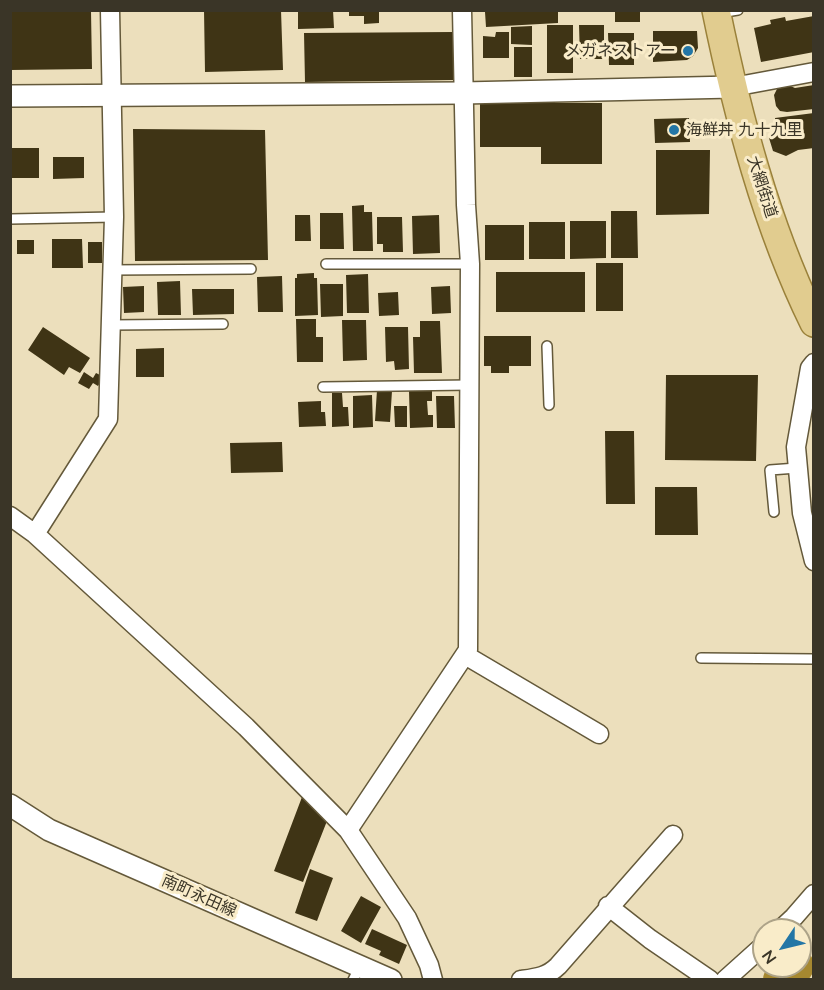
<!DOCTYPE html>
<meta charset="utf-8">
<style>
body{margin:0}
#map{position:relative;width:824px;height:990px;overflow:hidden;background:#ecdfbc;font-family:Mulish,sans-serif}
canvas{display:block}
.frame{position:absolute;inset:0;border:12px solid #3a3527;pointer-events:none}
.north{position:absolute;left:752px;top:918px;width:60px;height:60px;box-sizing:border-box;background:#f9ecc9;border:2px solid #ada388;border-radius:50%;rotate:235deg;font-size:16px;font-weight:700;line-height:24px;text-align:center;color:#3a3527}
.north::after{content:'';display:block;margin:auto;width:21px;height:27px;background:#2376a6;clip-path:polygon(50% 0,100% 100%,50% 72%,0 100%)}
</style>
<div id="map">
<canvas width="824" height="990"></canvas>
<div class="frame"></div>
<div class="north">N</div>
</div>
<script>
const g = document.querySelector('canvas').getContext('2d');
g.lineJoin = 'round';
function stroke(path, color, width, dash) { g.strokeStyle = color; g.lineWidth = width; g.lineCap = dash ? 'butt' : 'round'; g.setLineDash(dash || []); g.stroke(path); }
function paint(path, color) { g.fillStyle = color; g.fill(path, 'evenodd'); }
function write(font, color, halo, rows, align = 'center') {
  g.font = font + ' Mulish,"Noto Sans JP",sans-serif'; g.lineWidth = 6; g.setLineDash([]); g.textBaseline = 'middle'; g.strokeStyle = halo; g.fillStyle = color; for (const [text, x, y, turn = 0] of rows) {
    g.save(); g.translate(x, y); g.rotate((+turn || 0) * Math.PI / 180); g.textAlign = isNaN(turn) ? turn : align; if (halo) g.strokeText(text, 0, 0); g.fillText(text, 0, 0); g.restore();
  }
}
stroke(new Path2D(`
 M781,980l15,-14`), '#a68830', 36);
paint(new Path2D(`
 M204,10h77l2,60 -78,2z
 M298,10h35l1,18 -36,1z
 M349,10h30v13l-15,1v-8h-15z
 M520,10h38v13l-72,4 -1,-15z
 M615,10h25v12h-25z
 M91,11l1,58 -82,1v-58z
 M814,16v36l-53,10 -7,-34 17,-4 -1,-4 15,-3 1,4z
 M547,25h26v48h-26z
 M579,25h25v34h-24z
 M532,26v19l-21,-1v-17z
 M653,31h44l1,17 -5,8 -6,4 -34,2z
 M453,32l1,48 -149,2 -1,-49z
 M496,32h13v26h-26v-22l12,1z
 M608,33h26v32h-25z
 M514,47h18v30h-18z
 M788,85l7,3 19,-3v24l-27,3 -7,-1 -4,-5 -2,-11 3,-6z
 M480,103h122v61h-61v-17h-61z
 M814,113v35l-16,2 -12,6 -13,-5 -4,-13 7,-10 -1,-10z
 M689,118l1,24 -35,1 -1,-24z
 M133,129l132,1 3,130 -133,1z
 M10,148h29v30h-29z
 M656,150h54l-1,64 -53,1z
 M53,157h31v21l-31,1z
 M364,205v7h8l1,39h-20l-1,-45z
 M611,211h26l1,47h-27z
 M320,213h23l1,36h-24z
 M295,215h15l1,26h-16z
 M439,215l1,38 -27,1 -1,-38z
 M377,217h25l1,35h-20v-8h-6z
 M570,221h36v37l-36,1z
 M529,222h36v37h-36z
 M485,225h39v35h-39z
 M52,239h30l1,29h-31z
 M17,240h17v14h-17z
 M88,242h14v21h-14z
 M596,263h27v48h-27z
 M496,272h89v40h-89z
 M314,273v5h3l1,37 -23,1v-38h2v-4z
 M368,274l1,39h-22l-1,-38z
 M282,276l1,36h-25l-1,-35z
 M180,281l1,34h-23l-1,-33z
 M320,284h23v32l-22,1z
 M144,286v26l-20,1 -1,-26z
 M450,286l1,27 -19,1 -1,-27z
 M192,289h42v25l-41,1z
 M398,292l1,23 -20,1 -1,-23z
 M296,319h20v18h7v25h-26z
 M342,320h24l1,40 -24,1z
 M420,321h20l2,52h-28l-1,-36h7z
 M43,327l47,31 -10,15 -11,-6 -5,8 -36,-25z
 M385,327h23l1,42 -14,1 -1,-9 -8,1z
 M484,336h47v30h-22v7h-18v-7h-7z
 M164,348v29h-28v-28z
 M84,372l9,6 3,-5 8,4 -6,9 -5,-3 -4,6 -11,-6z
 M666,375h92l-2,86 -91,-1z
 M377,390l15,1 -2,31 -15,-1z
 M409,391h23v10h-5l1,14h5v12l-23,1z
 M332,393h10l1,14h5l1,19 -17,1z
 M372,395l1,32 -20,1v-32z
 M436,396h18l1,32h-18z
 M321,401v11h4l1,14 -27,1 -1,-25z
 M394,406h13v21h-12z
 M605,431h29l1,73h-29z
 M282,442l1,30 -52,1 -1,-30z
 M655,487h42l1,48h-43z
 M302,797l13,5 12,19 -24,61 -29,-11z
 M310,869l23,9 -16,43 -22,-8z
 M361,896l20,11 -20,36 -20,-12z
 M372,929l35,16 -8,19 -20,-9 2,-4 -16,-7z`), '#3f3415');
const service = new Path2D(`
 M719,13l19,-3
 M10,219l104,-2
 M326,264h144
 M112,270l139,-1
 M111,325l112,-1
 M547,346l2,59
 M323,387l147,-2
 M774,512l-4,-42 27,-2
 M701,658l113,1
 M353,980l7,-14`);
const minor = new Path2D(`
 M733,87l81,-15
 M814,363l-4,5 -14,79 6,66 12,48
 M10,516l25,18 211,193 102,103 59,88 22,47 4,15
 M35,534l73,-115 6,-202 -4,-207
 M465,655l134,79
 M348,830l120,-180 2,-386 -4,-59 -4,-195
 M608,906l42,33 60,41
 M780,930l14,-13 20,-23
 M521,980c15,-2 26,-3 37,-14l115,-131
 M725,980l39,-35`);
const tertiary = new Path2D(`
 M10,96l453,-3 270,-6
 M10,805l39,25 342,150`);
const primary = new Path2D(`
 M716,10c22,107 50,215 98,313`);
stroke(service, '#64593a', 12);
stroke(minor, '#64593a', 21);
stroke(tertiary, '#64593a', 24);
stroke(primary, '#9a813a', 30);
stroke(service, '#fff', 9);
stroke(minor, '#fff', 18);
stroke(tertiary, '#fff', 21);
stroke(primary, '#e1cc8f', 27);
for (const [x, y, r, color] of [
 [688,51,6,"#2376a6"],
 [674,130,6,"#2376a6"]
]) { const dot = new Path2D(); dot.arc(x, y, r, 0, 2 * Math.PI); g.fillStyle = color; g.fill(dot); stroke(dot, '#f9ecc9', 2); }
write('16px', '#3a3527', '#f9ecc9', [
 ["メガネストアー",676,51],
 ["海鮮丼 九十九里",686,130,"left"]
], 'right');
write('16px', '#3a3527', '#f9ecc9', [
 ["大網街道",762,187,72],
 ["南町永田線",199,896,24]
]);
</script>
